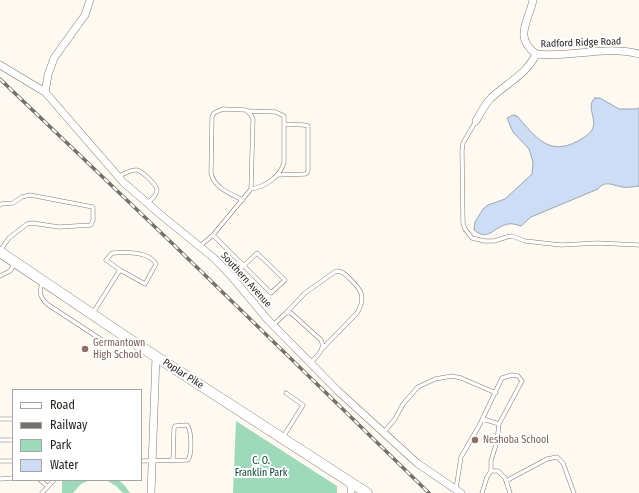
<!DOCTYPE html>
<style>
body{margin:0}
#map{position:relative;width:639px;height:493px;overflow:hidden;background:#fef9f1;font-family:"Fira Sans Condensed",sans-serif}
canvas{display:block}
.legend{position:absolute;left:12px;top:389px;width:130px;height:92px;box-sizing:border-box;background:#fff;border:1px solid #a7a5a3;margin:0;padding:5px 7px;list-style:none;font-size:12px;color:#221e1a}
.legend li{display:flex;align-items:center;gap:8px;height:20px}
.legend b{width:20px;border:1px solid #a7a5a3}
</style>
<div id="map">
<canvas width="639" height="493"></canvas>
<ul class="legend">
<li><b style="height:5px;background:#fff"></b>Road</li>
<li><b style="height:5px;background:#74706b"></b>Railway</li>
<li><b style="height:11px;background:#9dd9ba"></b>Park</li>
<li><b style="height:11px;background:#ccddf5"></b>Water</li>
</ul>
</div>
<script>
const g = document.querySelector('canvas').getContext('2d');
g.lineJoin = 'round';
function paint(path, color) { g.fillStyle = color; g.fill(path, 'evenodd'); }
function stroke(path, color, width, dash) { g.strokeStyle = color; g.lineWidth = width; g.lineCap = dash ? 'butt' : 'round'; g.setLineDash(dash || []); g.stroke(path); }
function write(font, color, halo, rows, align = 'center') {
  g.font = font + ' "Fira Sans Condensed",sans-serif'; g.lineWidth = 4; g.setLineDash([]); g.textBaseline = 'middle'; g.strokeStyle = halo; g.fillStyle = color; for (const [text, x, y, turn = 0] of rows) {
    g.save(); g.translate(x, y); g.rotate((+turn || 0) * Math.PI / 180); g.textAlign = isNaN(turn) ? turn : align; if (halo) g.strokeText(text, 0, 0); g.fillText(text, 0, 0); g.restore();
  }
}
paint(new Path2D(`
 M236,421l101,65v7h-104z
 M62,480h28l-9,4 -8,9h-11z
 M106,480h13l6,6 5,7h-7l-7,-7z`), '#9dd9ba');
const water = new Path2D(`
 M595,98h5l19,11h17l3,-1v79l-1,-1c-6,1 -11,2 -16,1 -10,-2 -17,-7 -24,2l-67,28 -10,9c-4,-1 -9,-3 -13,-2 -15,3 -19,18 -34,6l1,-8 8,-13 5,-4 17,-6 27,-25 1,-12 -4,-13 -16,-17 -6,-14 6,-3 4,1c18,20 31,41 61,25 5,-3 11,-6 14,-11 6,-11 -7,-24 3,-32z`);
paint(water, '#ccddf5');
stroke(water, '#99a4b3', 1);
const lane = new Path2D(`
 M248,111l28,1 8,4v46c-3,14 -19,25 -33,27
 M476,121l-13,22 -1,8 1,72 2,6 7,9 12,3h10l13,-4 5,-1 13,5 36,4 36,-2 42,2
 M277,175l28,-1 2,-1 1,-3v-44l-4,-1 -20,-1
 M119,176c5,-2 12,-7 18,-6 5,1 20,15 20,20 0,5 -6,10 -9,13
 M0,205l1,-1 12,-1 9,-6 8,-2 63,12v13l-2,5 -32,2 -27,-4 -5,1 -18,14 -9,13
 M213,235l38,-46 2,-70 -2,-4 -5,-5 -23,-1 -9,4 -2,4 -1,56c3,15 20,21 32,27
 M200,246l13,-11 58,58 14,-13 -28,-27 -25,24
 M0,276l10,-5 5,-8
 M43,282c-5,9 -3,15 4,22l61,40 14,1 9,-4
 M93,313l27,-43 -14,-10 6,-7c12,-1 37,-2 44,11l-11,20 -25,-14
 M286,313l19,-20 31,-22c7,0 10,4 14,8 12,11 16,19 7,34l-35,36
 M273,325l13,-12h5l30,27c5,10 -5,16 -10,23
 M0,419h13
 M483,419l16,5
 M384,432l11,-13 8,-15 15,-17 17,-8 17,-3 9,2 35,15
 M283,437l20,-32 -17,-12
 M0,440h13
 M0,461h13
 M141,461l47,-1c4,-6 4,-29 -1,-35l-12,1 -1,2 -1,33
 M0,479l13,-1
 M40,480l7,6
 M506,481l41,-22 10,-2 6,6 11,30
 M456,489l5,-32 18,-31 23,-48 10,-3 6,1 4,5 -23,43 -2,17 -6,20v10
 M42,493l12,-13
 M482,493l5,-16 4,-6h7l7,7 5,15`);
const street = new Path2D(`
 M533,0c-4,21 -20,37 3,54 34,4 70,-9 103,0
 M0,65l45,27 78,90 38,33 54,44 17,18 36,43 70,71 79,72 44,30
 M45,92l3,-17 6,-17 31,-43 5,-15
 M476,121c4,-7 9,-17 15,-23 16,-15 36,-24 45,-44
 M151,493l5,-137
 M351,493v-10`);
const secondary = new Path2D(`
 M0,252l132,89 235,152`);
stroke(lane, '#827a6f', 4.5);
stroke(street, '#827a6f', 8);
stroke(secondary, '#827a6f', 11);
stroke(lane, '#fff', 3.5);
stroke(street, '#fff', 7);
stroke(secondary, '#fff', 10);
const rail = new Path2D(`
 M0,79l175,167 254,247`);
stroke(rail, '#74706b', 3.5);
stroke(rail, '#fff', 2, [6]);
for (const [x, y, r, color] of [
 [85,349,4,"#8d6e63"],
 [475,440,4,"#8d6e63"]
]) { const dot = new Path2D(); dot.arc(x, y, r, 0, 2 * Math.PI); g.fillStyle = color; g.fill(dot); stroke(dot, '#fff', 1.5); }
write('10px', '#221e1a', '#fff', [
 ["Radford Ridge Road",581,43,-2],
 ["Southern Avenue",246,280,48],
 ["Poplar Pike",183,374,33]
]);
write('10px', '#785e54', '#fff', [
 ["Germantown",93,343],
 ["High School",93,355],
 ["Neshoba School",483,440]
], 'left');
write('10px', '#09472f', '#fff', [
 ["C. O.",261,461],
 ["Franklin Park",261,473]
]);
</script>
